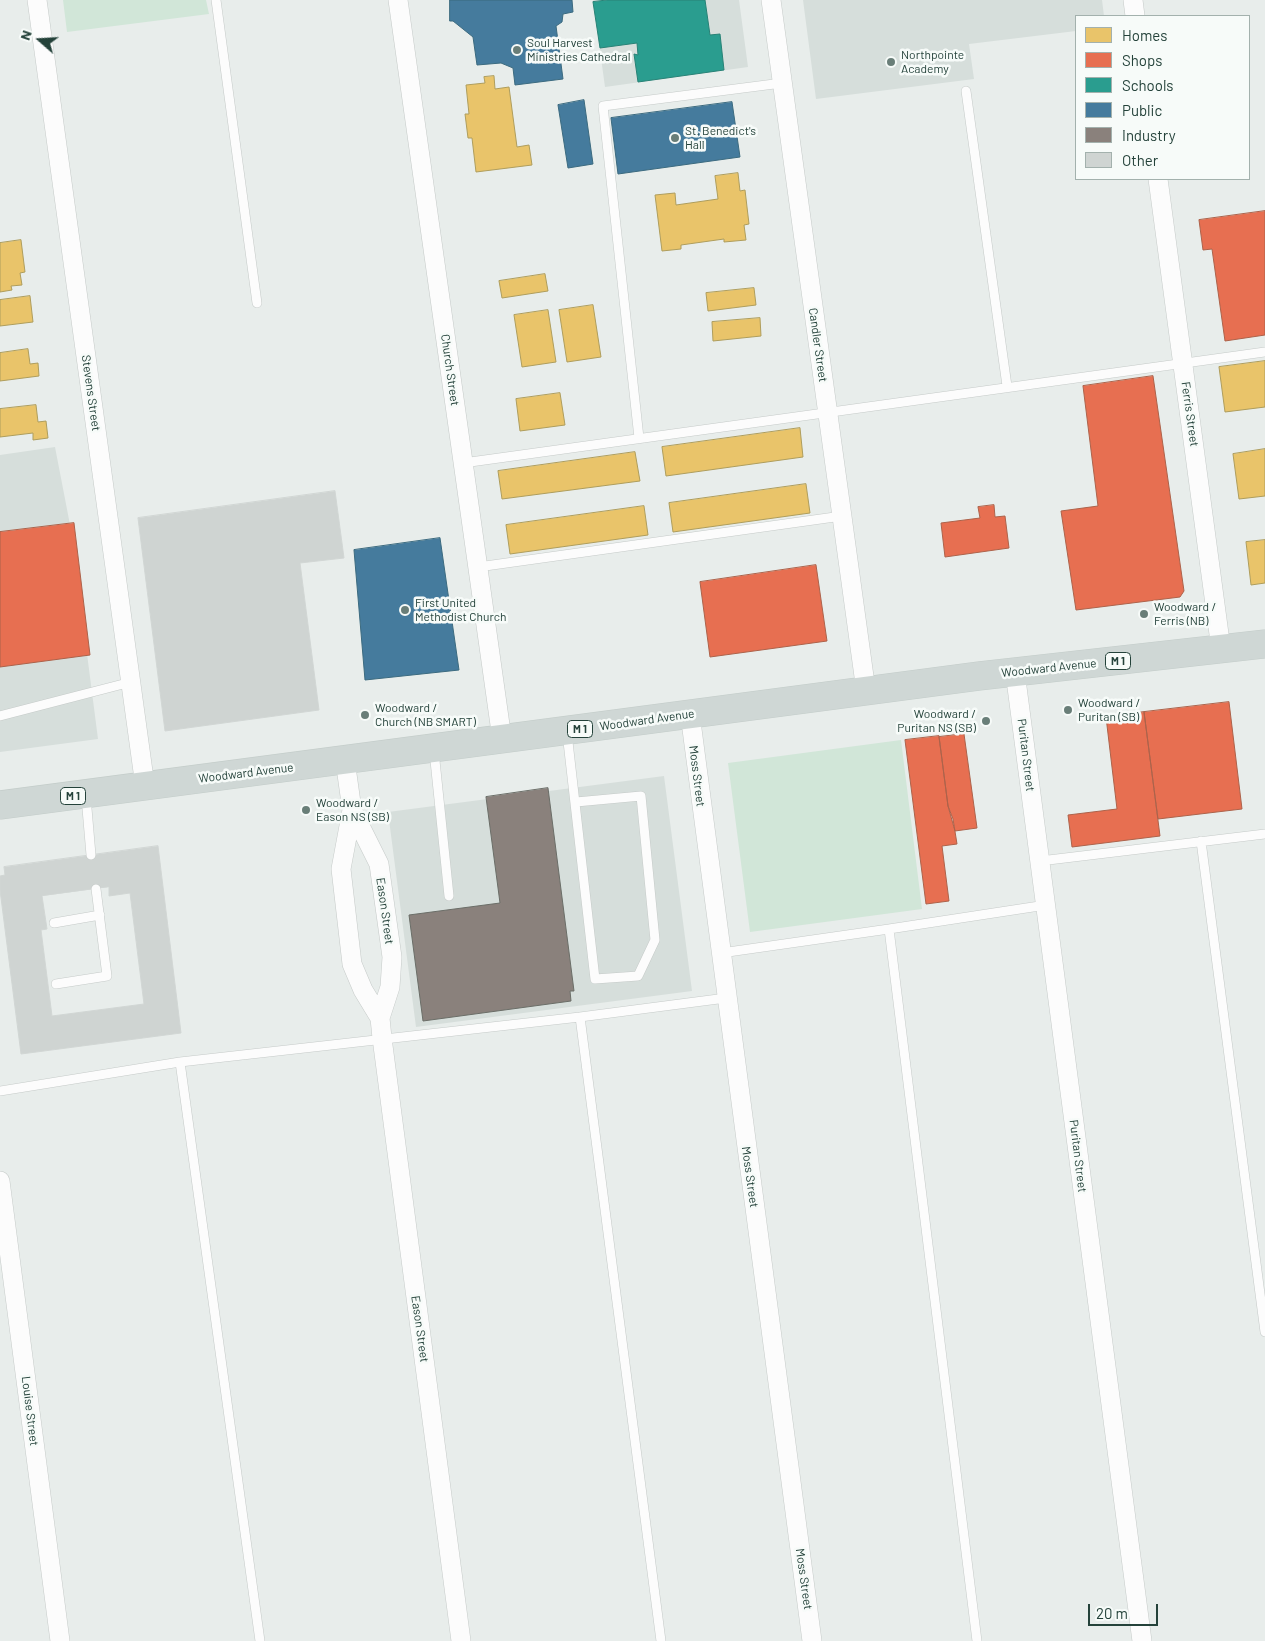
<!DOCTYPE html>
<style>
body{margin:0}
#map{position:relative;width:1265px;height:1641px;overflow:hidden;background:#e8edeb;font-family:Barlow,sans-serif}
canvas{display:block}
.legend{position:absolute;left:1075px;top:15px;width:175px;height:165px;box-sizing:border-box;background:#f7fbf9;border:1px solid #a3b1ad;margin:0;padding:6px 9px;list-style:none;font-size:15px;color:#24423a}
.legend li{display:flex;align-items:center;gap:10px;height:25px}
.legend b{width:25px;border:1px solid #a3b1ad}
.north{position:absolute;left:15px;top:15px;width:50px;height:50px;-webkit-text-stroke:4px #f7fbf9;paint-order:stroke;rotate:289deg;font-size:14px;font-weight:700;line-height:20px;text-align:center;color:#24423a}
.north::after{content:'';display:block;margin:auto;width:18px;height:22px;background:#24423a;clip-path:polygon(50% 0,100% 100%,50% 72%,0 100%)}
.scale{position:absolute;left:1088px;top:1604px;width:70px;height:22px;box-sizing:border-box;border:2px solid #24423a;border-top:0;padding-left:6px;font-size:15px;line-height:18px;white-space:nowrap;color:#24423a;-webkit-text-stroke:4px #f7fbf9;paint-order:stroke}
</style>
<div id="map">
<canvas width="1265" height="1641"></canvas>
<ul class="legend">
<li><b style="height:14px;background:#e9c46a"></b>Homes</li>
<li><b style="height:14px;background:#e76f51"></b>Shops</li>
<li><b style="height:14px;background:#2a9d8f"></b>Schools</li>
<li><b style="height:14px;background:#457b9d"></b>Public</li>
<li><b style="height:14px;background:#8a817c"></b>Industry</li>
<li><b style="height:14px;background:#cfd4d2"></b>Other</li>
</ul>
<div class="north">N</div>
<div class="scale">20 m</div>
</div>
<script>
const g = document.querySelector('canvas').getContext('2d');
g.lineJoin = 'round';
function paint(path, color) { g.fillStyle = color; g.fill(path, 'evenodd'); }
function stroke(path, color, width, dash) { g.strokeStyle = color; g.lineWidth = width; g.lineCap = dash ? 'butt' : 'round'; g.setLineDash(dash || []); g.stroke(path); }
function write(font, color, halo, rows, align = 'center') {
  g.font = font + ' Barlow,sans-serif'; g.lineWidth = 5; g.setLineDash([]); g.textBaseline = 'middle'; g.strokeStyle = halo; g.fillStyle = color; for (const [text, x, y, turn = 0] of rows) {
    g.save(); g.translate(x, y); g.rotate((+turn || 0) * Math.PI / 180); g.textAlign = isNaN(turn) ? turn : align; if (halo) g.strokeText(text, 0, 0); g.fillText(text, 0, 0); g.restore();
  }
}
paint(new Path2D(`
 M593,0h146l9,67 -143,20z
 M803,0h299l2,16h-28v15l-107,13 5,35 -158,20z
 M55,447l16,83 27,209 -98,13v-297z
 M664,776l28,215 -276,36 -28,-215z`), '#d6dedb');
paint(new Path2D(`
 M63,0h143l3,14 -142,18z
 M901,740l21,169 -172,23 -22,-169z`), '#d1e6d8');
const homes = new Path2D(`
 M494,76l1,13 14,-2 8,60 12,-2 3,20 -56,7 -4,-34h-4l-3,-24h4l-3,-29 19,-2 -1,-6z
 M738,173l2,18 5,-1 4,34 -5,1 2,15 -22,2v-3l-43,6v4l-19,2 -7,-56 20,-2 1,12 42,-6 -3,-23z
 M21,240l4,32 -5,1 2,12 -11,1 1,4 -12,2v-49z
 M545,274l3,17 -46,7 -3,-17z
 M754,288l2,17 -48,6 -2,-18z
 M30,296l3,26 -33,4v-26z
 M593,305l8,52 -34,5 -8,-52z
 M548,310l8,52 -34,5 -8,-52z
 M760,318l1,18 -48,5 -1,-19z
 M28,349l2,15 8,-1 1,13 -39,5v-28z
 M1265,361v46l-40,5 -6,-45z
 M560,393l5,32 -45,6 -4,-32z
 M36,405l2,17 8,-1 2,17 -15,2v-7l-33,4v-28z
 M800,428l3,29 -137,19 -4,-29z
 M1265,449v47l-26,3 -6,-45z
 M635,452l5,29 -138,18 -4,-28z
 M806,484l4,29 -137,19 -4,-29z
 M644,506l4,29 -138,19 -4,-29z
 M1265,540v43l-14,2 -5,-43z`);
paint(homes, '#e9c46a');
stroke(homes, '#ae9d5c', 1);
const shops = new Path2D(`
 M1265,211v124l-40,6 -13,-92 -9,1 -4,-30z
 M1153,376l31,215 -4,6 -104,13 -15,-99 37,-5 -15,-120z
 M994,505l1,12 10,-1 4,32 -64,9 -4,-34 39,-5 -2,-11z
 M74,523l16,132 -90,12v-135z
 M816,565l11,76 -117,16 -10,-75z
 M1229,702l13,107 -84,10 -14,-107z
 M1144,712l16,124 -88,11 -4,-32 49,-6 -11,-92z
 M964,734l13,94 -22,3 -7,-25 -9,-69z
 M939,736l9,70 5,13 4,25 -15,2 7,55 -23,3 -21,-164z`);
paint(shops, '#e76f51');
stroke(shops, '#ac624a', 1);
const schools = new Path2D(`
 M607,0h98l5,35 10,-1 4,36 -86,12 -4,-28 4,1 -1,-12 -37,5 -7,-46z`);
paint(schools, '#2a9d8f');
stroke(schools, '#288276', 1);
const public = new Path2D(`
 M450,0h122l1,12 -10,2 -1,8 -6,4 7,53 -48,6 -2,-17 -12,-5 -24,2 -4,-28 -20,-16h-3z
 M584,100l9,64 -25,4 -10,-63z
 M732,102l8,55 -122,17 -7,-56z
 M440,538l19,132 -94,10 -11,-130z`);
paint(public, '#457b9d');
stroke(public, '#3b6a7f', 1);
const industry = new Path2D(`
 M548,788l26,203h-4l1,10 -148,20 -14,-106 91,-12 -14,-106z`);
paint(industry, '#8a817c');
stroke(industry, '#6b6e68', 1);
const building = new Path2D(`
 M335,491l9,67 -44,5 19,147 -154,21 -27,-213z
 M158,846l23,187 -160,21 -21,-164v-14l5,-1 -1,-8zM109,887v9l21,-3 14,111 -92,12 -11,-86 6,-1 -5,-33z`);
paint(building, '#cfd4d2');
stroke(building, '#d1d6d4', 1);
const service = new Path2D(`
 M216,0l41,303
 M966,91l41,295
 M639,438l-36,-332 179,-23
 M463,463l802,-111
 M478,567l364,-51
 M0,716l131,-34
 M567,733l28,246 43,-3 17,-36 -14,-144 -65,6
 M434,751l15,145
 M86,797l5,58
 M1201,841l64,491
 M1040,861l225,-27
 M54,923l46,-8
 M721,953l168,-24
 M56,984l51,-8 -11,-87
 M580,1017l81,624
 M0,1091l180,-29
 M260,1641l-80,-579 400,-45 146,-19
 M977,1641l-88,-712 157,-24`);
const minor = new Path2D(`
 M37,0l108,786
 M398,0l104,739
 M771,0l95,691
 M1133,0l2,16
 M1158,179l63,470
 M1015,672l127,969
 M690,714l122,927
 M345,760l7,50 27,54 13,93 -2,30 -10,31 2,20 79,603
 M352,810l-11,59 11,95 11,26 17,28
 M0,1181l60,460`);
const primary = new Path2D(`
 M0,805l979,-129 286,-32`);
stroke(service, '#c5cac8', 10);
stroke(minor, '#c5cac8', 20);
stroke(primary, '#c3ccc9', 29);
stroke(service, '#fcfcfc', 9);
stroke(minor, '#fcfcfc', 19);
stroke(primary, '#cfd7d5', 28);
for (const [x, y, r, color] of [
 [517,50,5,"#697e78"],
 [891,62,5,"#697e78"],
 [675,138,5,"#697e78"],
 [405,610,5,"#697e78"],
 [1144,614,5,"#697e78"],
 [1068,710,5,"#697e78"],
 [365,715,5,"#697e78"],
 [986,721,5,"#697e78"],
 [306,810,5,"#697e78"]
]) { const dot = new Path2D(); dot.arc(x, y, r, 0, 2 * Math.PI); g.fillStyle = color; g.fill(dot); stroke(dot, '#f7fbf9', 2); }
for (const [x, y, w] of [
 [1118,661,25],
 [580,729,25],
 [73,796,25]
]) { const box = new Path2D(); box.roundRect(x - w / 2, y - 8.5, w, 17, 4); g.fillStyle = '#f7fbf9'; g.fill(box); stroke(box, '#24423a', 1); }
write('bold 11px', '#24423a', null, [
 ["M 1",1118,661],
 ["M 1",580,729],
 ["M 1",73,796]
]);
write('12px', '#24423a', '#f7fbf9', [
 ["Soul Harvest",527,43],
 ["Ministries Cathedral",527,57],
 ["Northpointe",901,55],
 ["Academy",901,69],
 ["St. Benedict's",685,131],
 ["Hall",685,145],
 ["First United",415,603],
 ["Methodist Church",415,617],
 ["Woodward /",1154,607],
 ["Ferris (NB)",1154,621],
 ["Woodward /",1078,703],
 ["Puritan (SB)",1078,717],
 ["Woodward /",375,708],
 ["Church (NB SMART)",375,722],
 ["Woodward /",976,714,"right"],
 ["Puritan NS (SB)",976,728,"right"],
 ["Woodward /",316,803],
 ["Eason NS (SB)",316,817]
], 'left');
write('12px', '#24423a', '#f7fbf9', [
 ["Candler Street",818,345,82],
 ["Church Street",450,370,82],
 ["Stevens Street",91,393,82],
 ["Ferris Street",1190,414,82],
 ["Woodward Avenue",1049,668,-6],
 ["Woodward Avenue",647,720,-8],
 ["Puritan Street",1026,755,83],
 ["Woodward Avenue",246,773,-7],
 ["Moss Street",697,776,83],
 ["Eason Street",385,911,82],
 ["Puritan Street",1078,1156,83],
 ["Moss Street",750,1177,82],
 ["Eason Street",420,1329,82],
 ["Louise Street",30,1411,83],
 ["Moss Street",804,1579,82]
]);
</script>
